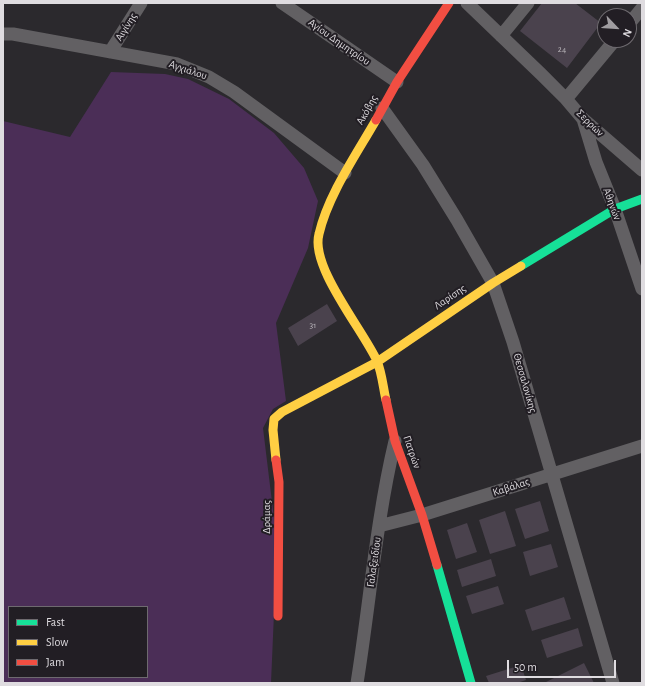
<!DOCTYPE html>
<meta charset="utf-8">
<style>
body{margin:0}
#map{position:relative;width:645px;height:686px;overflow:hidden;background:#2b292d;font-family:"Alegreya Sans",sans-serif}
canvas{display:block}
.frame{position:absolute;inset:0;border:4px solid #dfdce0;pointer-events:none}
.legend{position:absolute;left:8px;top:606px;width:140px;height:72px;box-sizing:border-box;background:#221e24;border:1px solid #6e6a6f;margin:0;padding:5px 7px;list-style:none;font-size:12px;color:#dfdce0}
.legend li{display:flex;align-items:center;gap:8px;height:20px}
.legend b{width:20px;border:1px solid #6e6a6f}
.north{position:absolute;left:597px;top:8px;width:40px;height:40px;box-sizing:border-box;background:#221e24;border:1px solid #6e6a6f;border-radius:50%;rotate:115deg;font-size:11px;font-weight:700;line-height:16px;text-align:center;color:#dfdce0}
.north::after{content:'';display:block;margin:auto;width:14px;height:18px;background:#a09da1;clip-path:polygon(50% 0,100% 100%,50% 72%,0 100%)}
.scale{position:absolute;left:507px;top:660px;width:109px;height:18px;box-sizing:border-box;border:2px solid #dfdce0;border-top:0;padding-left:5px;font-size:12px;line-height:14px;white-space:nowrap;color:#dfdce0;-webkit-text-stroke:3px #221e24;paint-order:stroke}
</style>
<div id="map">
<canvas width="645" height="686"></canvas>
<div class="frame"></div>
<ul class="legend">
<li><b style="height:5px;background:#16e098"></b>Fast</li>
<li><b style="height:5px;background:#ffcf43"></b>Slow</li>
<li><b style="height:5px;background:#f24e42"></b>Jam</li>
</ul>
<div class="north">N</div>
<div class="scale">50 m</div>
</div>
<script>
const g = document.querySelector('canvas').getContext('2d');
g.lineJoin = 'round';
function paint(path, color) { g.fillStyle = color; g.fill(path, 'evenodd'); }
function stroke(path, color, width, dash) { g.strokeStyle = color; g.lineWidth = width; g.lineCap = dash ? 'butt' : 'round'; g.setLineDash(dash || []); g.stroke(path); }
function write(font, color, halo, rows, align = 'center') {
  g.font = font + ' "Alegreya Sans",sans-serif'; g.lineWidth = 4; g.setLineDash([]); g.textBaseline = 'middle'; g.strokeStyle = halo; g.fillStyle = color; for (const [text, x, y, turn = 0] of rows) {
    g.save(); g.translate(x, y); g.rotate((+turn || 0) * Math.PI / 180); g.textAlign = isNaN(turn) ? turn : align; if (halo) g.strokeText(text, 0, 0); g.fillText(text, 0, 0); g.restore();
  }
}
paint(new Path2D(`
 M111,72l54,2 23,5 41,20 45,34 30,35 14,33 -10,47 -32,75 10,78 -13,8 -10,19 14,115 -6,140h-268v-562l67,16zM9,607h138v70h-138z`), '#4b2e57');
paint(new Path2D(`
 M542,3h33l26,20 -34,45 -47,-37z
 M327,304l10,17 -39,25 -10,-18z
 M540,501l9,30 -24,8 -10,-30z
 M505,511l11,35 -26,8 -11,-34z
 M467,523l10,29 -21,7 -9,-29z
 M551,544l7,23 -28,9 -7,-24z
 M491,559l5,17 -34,11 -5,-17z
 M498,586l6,18 -32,10 -6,-18z
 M564,597l7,22 -39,12 -7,-21z
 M578,628l5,18 -36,12 -6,-18z
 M584,663l10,20h-50z
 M521,665l5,15 -9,3h-28l-3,-7z`), '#4a424d');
stroke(new Path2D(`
 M282,3l115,79
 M467,3l74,71 25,25 17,20 59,51
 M629,24l13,-16
 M3,34h10l164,30 32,13 25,15 111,81
 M501,36l27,-33
 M110,52l31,-49
 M566,99l49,-59
 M382,108l41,57 34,55 36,63 20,59 100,341
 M583,119l13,43 19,47 27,80
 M379,526l43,-11 220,-69
 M357,683c13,-81 19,-162 38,-242`), '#626063', 13);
stroke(new Path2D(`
 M521,266l94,-57 27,-10
 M437,565l34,118`), '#16e098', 9);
stroke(new Path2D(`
 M376,120c-20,35 -48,75 -57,114 -9,33 44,96 58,127 5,12 6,26 9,39
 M276,460l-3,-30 1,-11 8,-7 95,-50 116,-79 28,-17`), '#ffcf43', 9);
stroke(new Path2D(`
 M376,120l21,-38 52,-79
 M386,400l9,41 27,74 15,50
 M276,460l3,22 -1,134`), '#f24e42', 9);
write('9px', '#bab6bb', null, [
 ["24",562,49],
 ["31",313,325]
]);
write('11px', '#dfdce0', '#221e24', [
 ["Αιγίνης",126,27,-58],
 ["Αγίου Δημητρίου",339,42,35],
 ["Αγχιάλου",188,70,19],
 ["Ακόβης",367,110,-61],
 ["Σερρών",590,123,44],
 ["Αθηνών",612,204,69],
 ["Λαρίσης",450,297,-34],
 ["Θεσσαλονίκης",525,383,74],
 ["Πατρών",412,452,71],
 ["Καβάλας",511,487,-18],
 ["Δράμας",267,517,-90],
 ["Γαλαξειδίου",374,562,-82]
]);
</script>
